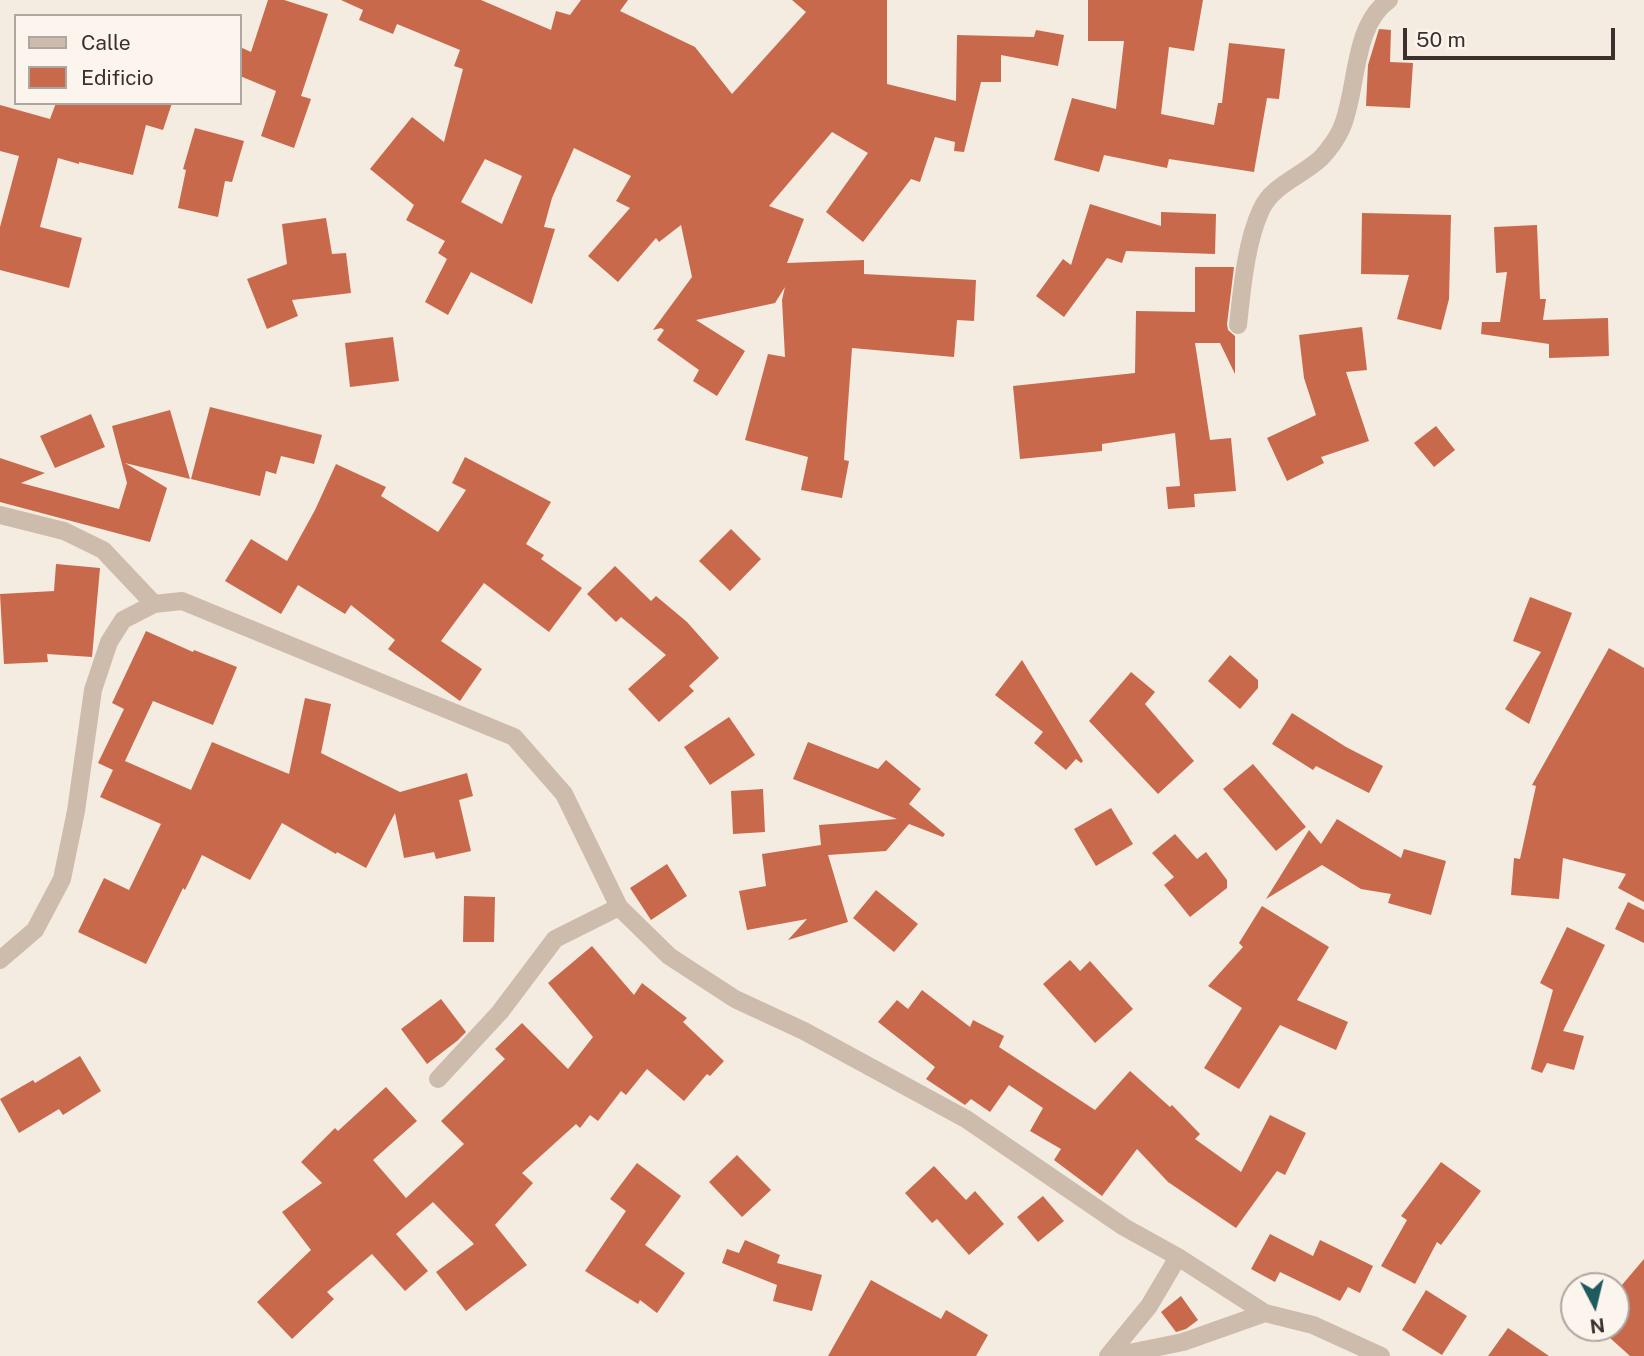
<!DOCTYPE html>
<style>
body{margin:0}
#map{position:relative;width:1644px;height:1356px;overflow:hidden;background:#f4ebe1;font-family:"Public Sans",sans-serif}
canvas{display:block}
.legend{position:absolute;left:14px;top:14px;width:228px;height:91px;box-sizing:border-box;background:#fbf5ee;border:2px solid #aea6a0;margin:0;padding:9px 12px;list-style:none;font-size:21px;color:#3b302b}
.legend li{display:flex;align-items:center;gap:14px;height:35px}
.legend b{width:35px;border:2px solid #aea6a0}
.north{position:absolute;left:1560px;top:1272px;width:70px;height:70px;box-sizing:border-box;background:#fbf5ee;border:2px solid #aea6a0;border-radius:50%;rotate:173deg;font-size:19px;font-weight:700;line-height:28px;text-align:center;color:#3b302b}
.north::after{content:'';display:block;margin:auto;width:24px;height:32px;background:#1f5a5e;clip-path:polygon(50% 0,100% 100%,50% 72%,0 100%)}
.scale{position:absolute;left:1403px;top:28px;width:212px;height:32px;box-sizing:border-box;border:4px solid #3b302b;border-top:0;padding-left:9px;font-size:21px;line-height:24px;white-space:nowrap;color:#3b302b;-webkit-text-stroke:5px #fbf5ee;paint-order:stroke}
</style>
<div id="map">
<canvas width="1644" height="1356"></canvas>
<ul class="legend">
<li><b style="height:9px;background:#cdbbac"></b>Calle</li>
<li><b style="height:19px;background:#c8694b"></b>Edificio</li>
</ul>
<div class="north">N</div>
<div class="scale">50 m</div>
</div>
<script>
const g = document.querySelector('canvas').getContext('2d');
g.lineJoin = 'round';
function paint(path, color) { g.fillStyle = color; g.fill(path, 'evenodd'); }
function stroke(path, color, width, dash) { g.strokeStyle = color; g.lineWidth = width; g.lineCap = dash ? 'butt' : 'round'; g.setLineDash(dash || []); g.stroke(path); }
paint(new Path2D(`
 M268,0h16l44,14 -27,82 10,3 -17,49 -33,-12 15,-45 -36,-15v-29l11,5z
 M341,0h140l70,30 5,-19 14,4 11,-15h47l-8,11 75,36 37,47 74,-82 -14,-12h95v84l69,17 1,-66 77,2 2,-7 28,5 -6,31 -57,-11v27h-20l-17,70 -10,-1 1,-9 -20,-5 -15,45 -9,-3 -48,63 -37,-30 42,-59 -36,-21 -63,74 35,13 -17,44 77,-3v14l112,6 -2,41 -17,-1 -3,37 -102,-9 -8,112 5,1 -7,37 -41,-8 7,-33 -63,-17 23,-86 17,3 -3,-57 3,-13 -10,16 -79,17 49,31 -28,45 -24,-15 6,-11 -42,-30 7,-10 -3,-2 -8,2 39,-53 -11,-52 -22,17 -3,-4 -38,44 -30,-26 42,-48 -14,-7 15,-25 -57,-28 -22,50 -8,29 11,2 -23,75 -61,-32 -23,43 -23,-13 22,-43 -9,-6 7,-12 -39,-21 8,-15 -44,-36 42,-52 32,25 19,-73 -9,-3 6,-16 -63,-26 -4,10 -34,-14 4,-10zM485,159l37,17 -20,48 -41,-22z
 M1088,0h115l-9,51 -25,-4 -8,67 53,11 4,-22h4l7,-60 56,6 -6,50 -12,-1 -13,74 -85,-13 -2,9 -63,-13 -5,17 -45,-12 18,-62 44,11 8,-68h-36z
 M1379,29l12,1 -1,32 23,1 -3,45 -44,-2 2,-41z
 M56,103h116l-9,27 -17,-5 -13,50 -54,-13v2l-21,-6 -18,69 42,11 -13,50 -69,-18v-43l19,-71 -19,-5v-46l50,14z
 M195,128l49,13 -12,41 -7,-1 -7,36 -40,-9 8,-38 -3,-1z
 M1090,204l71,22v-14l55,2 -1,40 -89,-3 -4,12 -15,-5 -43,59 -28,-21 27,-37 8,6z
 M1362,213l89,2 -2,84 -8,31 -44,-11 12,-44 -48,-1z
 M326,218l6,36 14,-1 5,40 -59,7 6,16 -31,13 -20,-50 40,-15 -5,-40z
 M1537,225l3,74h6l-3,21 65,-2 1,38 -60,2v-14l-68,-10 1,-12h18l7,-50 -11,1 -2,-46z
 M1195,267h39l-7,57 1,6 7,6v38l-15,-31h-25l15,97 21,-2 5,53 -42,3 1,13 -27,2 -2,-22 14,-1 -5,-53 -73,11v7l-82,8 -7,-73 122,-13 1,-62 59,1z
 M1362,327l5,43 -21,2 23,69 -48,16 3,6 -37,18 -20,-43 49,-23 -12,-37 -5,-43z
 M393,337l6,44 -49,6 -5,-44z
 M210,407l112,28 -8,29 -33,-8 -5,18 -10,-3 -6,25 -69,-17z
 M170,410l20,69 -65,-16 42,25 -17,54 -150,-40v-44l45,15 -24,10 98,26 8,-26 -15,-57z
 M91,414l14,33 -50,21 -15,-32z
 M1436,426l19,24 -21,17 -20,-24z
 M465,457l86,45 -25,42 18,11 -3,4 41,29 -33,44 -65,-49 -43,58 41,28 -22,32 -72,-52 7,-9 -44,-35 -6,9 -47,-29 -17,29 -56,-33 26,-42 36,22 28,-51 21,-46 50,23 -5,9 57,36 28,-42 -14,-7z
 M731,529l30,30 -31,32 -31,-30z
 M56,564l44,4 -8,89 -45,-3 1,8 -44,2 -4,-70 54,-3z
 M615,566l36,35 5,-5 31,26 32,36 -30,28 5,5 -35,31 -31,-33 38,-34 -45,-38 -5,5 -29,-28z
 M1530,597l42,16 -43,111 -24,-15 36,-57 -28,-11z
 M146,631l47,21 1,-2 43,17 -24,58 -60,-24 -28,60 66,29 21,-48 77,32 16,-76 26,6 -10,49 79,39 67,-19 6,23 -14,4 12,51 -35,8 -2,-7 -30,6 -9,-45 -29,55 -29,-16 -1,2 -54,-31 -32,57 -48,-25 -17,35 -2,-2 -37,76 -68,-32 26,-54 25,12 32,-66 -61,-27 13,-27 -15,-7 26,-54 -12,-6z
 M1609,648l35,20v234l-26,-14 8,-14 -63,-16 -4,41 -48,-4 3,-37 6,1 16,-73 -4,-1z
 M1230,655l28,25v8l-18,21 -32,-28z
 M1022,660l61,101 -2,2 -5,-4 -10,11 -32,-27 9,-11 -48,-37z
 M1131,672l24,20 -10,12 49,57 -36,33 -69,-73z
 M1292,713l54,34 37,19 -14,27 -53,-27 -3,4 -41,-26z
 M729,717l26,38 -45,30 -26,-38z
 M808,742l70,27 8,-9 35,29 -12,15 36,30 -2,3 -34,-13 -23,27 -58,4 20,67 -60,18 19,-21 -60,11 -8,-39 27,-5 -4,-32 59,-9 -2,-20 78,-6 -104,-40z
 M1253,764l53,63 -30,24 -53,-62z
 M763,789l2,43 -32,2 -2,-43z
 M1111,808l22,36 -37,22 -22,-37z
 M1337,819l64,39 3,-9 42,12 -15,54 -43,-12 3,-9 -30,-5 -39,-24 -56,34 43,-69 12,14z
 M1175,834l22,25 9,-7 21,28v8l-37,29 -26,-32 10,-8 -22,-24z
 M667,864l20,32 -36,24 -21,-32z
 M876,890l42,34 -24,28 -41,-34z
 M464,896l31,1 -1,45h-31z
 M1628,902l16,8v33l-29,-14z
 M1262,906l67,41 -32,53 51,22 -12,28 -56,-25 -41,64 -35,-21 38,-60 -34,-22 35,-39 -4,-4z
 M1567,927l38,18 -42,86 21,5 -10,34 -27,-7 -5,10 -11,-4 22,-79 -13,-7z
 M592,946l42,49 8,-12 45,35 -4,4 41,39 -14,15 -3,-2 -23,27 -37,-32 -21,26 -5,-4 -23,30 -8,-6 -10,13 -4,-4 -54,49 11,10 -38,42 32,40 -61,46 -30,-39 38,-28 -41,-42 -37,32 32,37 -23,20 -33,-37 -45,38 7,7 -42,40 -35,-37 54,-52 -29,-38 40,-29 -21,-21 34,-34 3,3 48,-44 31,34 -44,39 33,38 58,-54 -23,-23 64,-62 -10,-10 27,-26 46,46 25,-32 -45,-54z
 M1070,960l10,11 10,-10 43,48 -38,34 -52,-59z
 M922,990l48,37 3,-7 31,16 -5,11 96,63 35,-39 40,36 2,-2 28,29 -5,5 46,33 29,-57 36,18 -21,42 -8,-4 -41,57 -68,-46 -31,-33 -35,47 -48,-36 7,-11 -31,-18 13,-23 -34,-23 -19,27 -19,-13 -6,6 -39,-26 9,-12 -57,-45 19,-22 11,9z
 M441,999l25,33 -9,9 -30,23 -26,-35z
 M80,1056l21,35 -38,24 -4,-6 -40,24 -19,-34 33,-19 2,3z
 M737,1155l34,35 -29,27 -33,-35z
 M1441,1162l40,29 -40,54 -4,-3 -22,42 -34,-18 26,-46 -6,-4z
 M637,1163l44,33 -36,49 40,28 -28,40 -17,-13 -2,4 -53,-33 41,-60 -16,-12z
 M934,1166l32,34 9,-9 29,33 -35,31 -32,-36 -5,4 -27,-30z
 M1043,1196l21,25 -26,21 -21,-25z
 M1270,1234l43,22 7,-16 53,26 -13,27 -12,-6 -8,14 -60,-29 -5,10 -24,-13z
 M745,1240l35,15 -3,8 45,12 -10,36 -39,-10 4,-16 -55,-22 5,-14 12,4z
 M1644,1259v97h-14l-31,-28h17v-36z
 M871,1280l70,39 5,-9 42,25 -12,21h-148z
 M1426,1290l41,26 -25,39 -40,-25z
 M1181,1296l17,24 -12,9 -10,3 -15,-20z
 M1508,1328l41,28h-61z`), '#c8694b');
stroke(new Path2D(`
 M1238,325c4,-36 8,-83 23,-115 11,-25 41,-34 60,-52 7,-7 17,-21 21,-31 16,-38 10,-101 47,-127
 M0,515l64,16 39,19 51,54
 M0,960l35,-30 27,-51 14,-68 17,-121 16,-48 14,-22 31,-16 28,-3 332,136 50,57 55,113 50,49 66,43 69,32 162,88 158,108 54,30 87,56 48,12 68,31
 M438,1079l62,-67 55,-73 64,-32
 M1108,1356l41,-50 29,-49
 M1114,1356l69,-14 82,-29`), '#cdbbac', 18);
</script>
